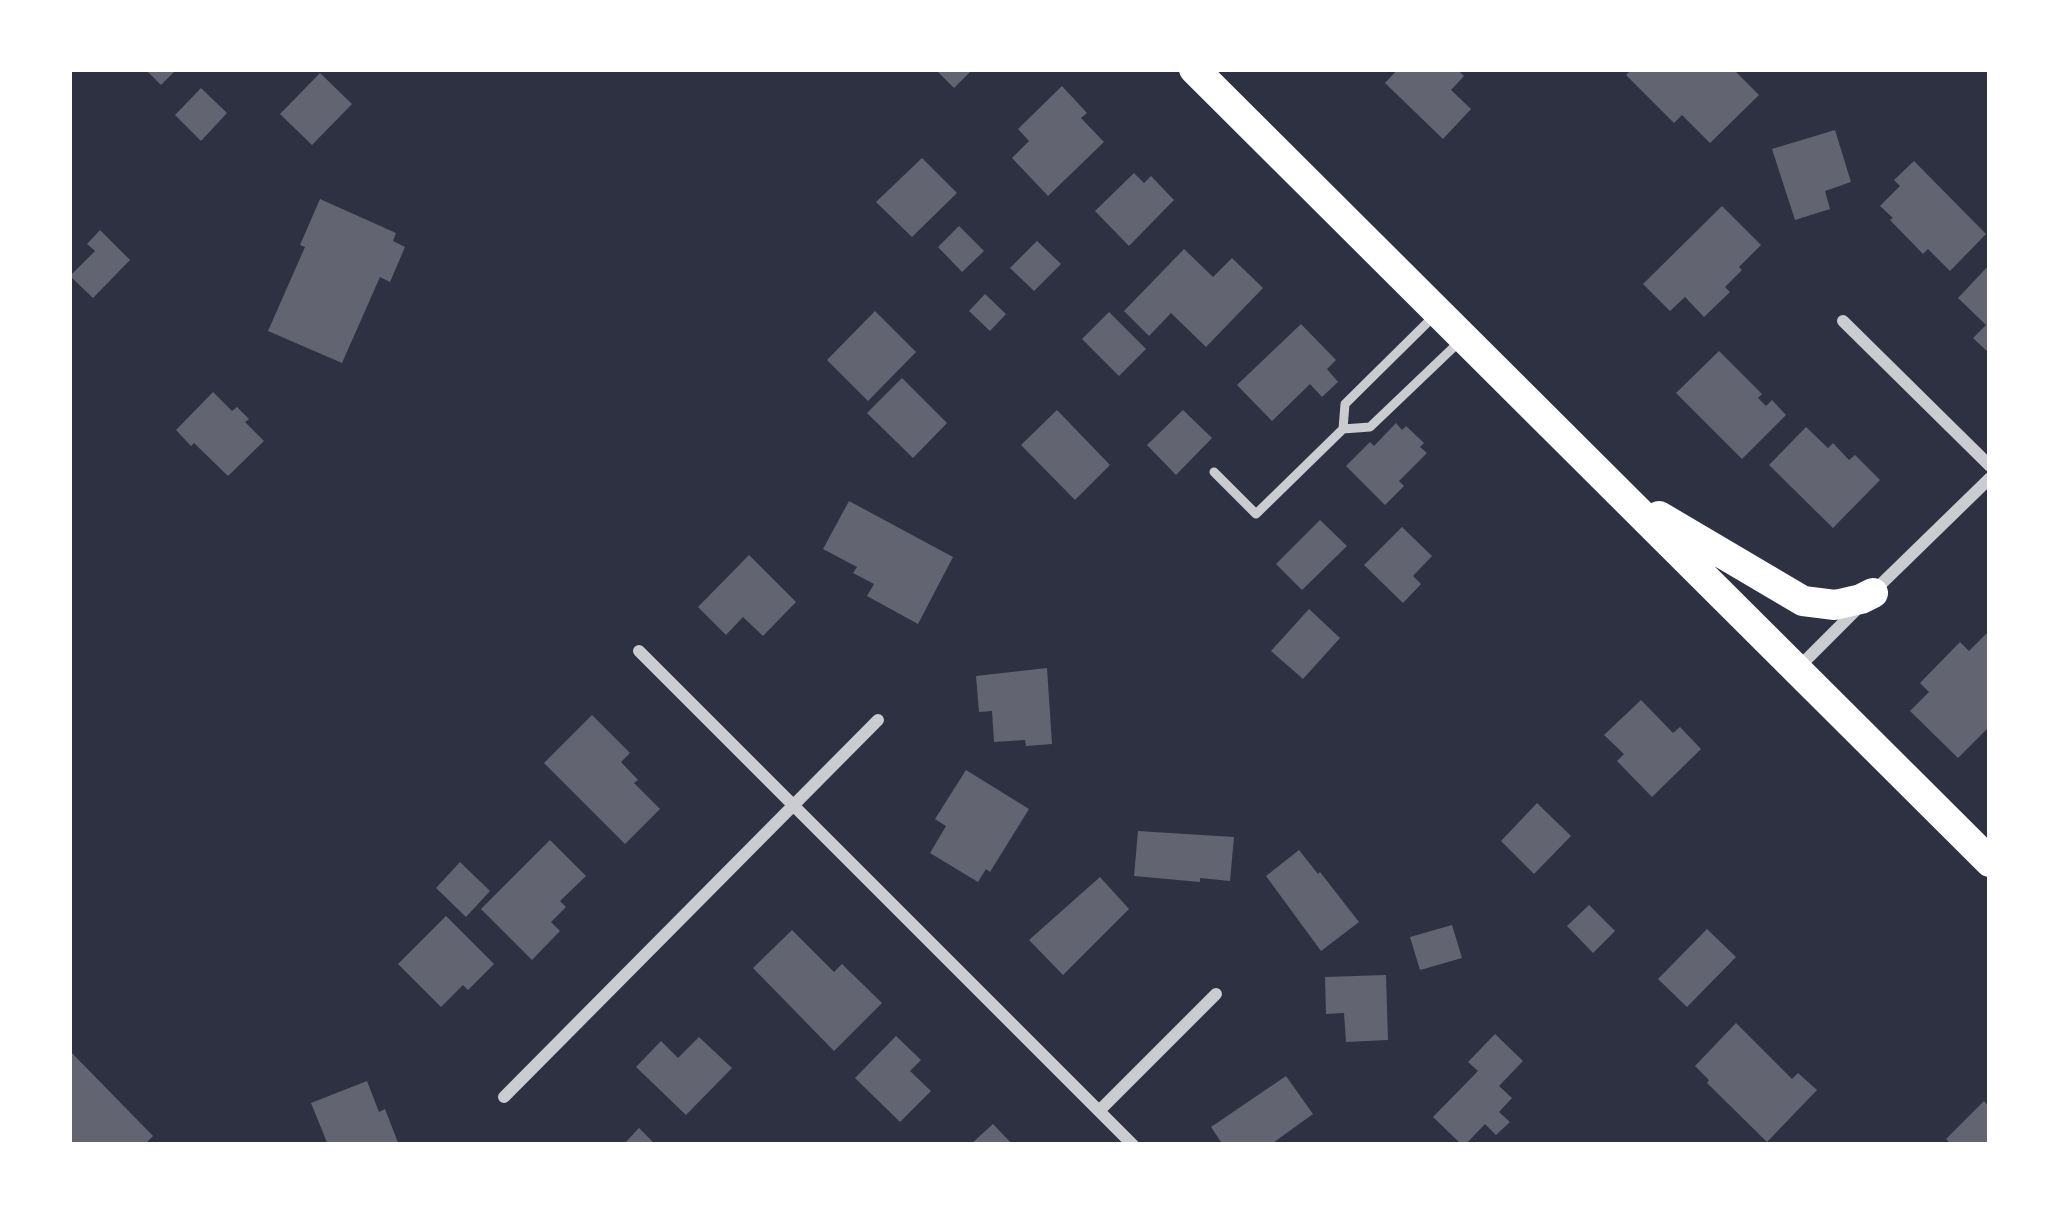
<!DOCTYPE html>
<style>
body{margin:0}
#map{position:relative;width:2059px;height:1214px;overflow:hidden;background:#2d3142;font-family:Mulish,sans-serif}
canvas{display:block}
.frame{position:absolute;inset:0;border:72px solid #fff;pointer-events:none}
</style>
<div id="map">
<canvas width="2059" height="1214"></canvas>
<div class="frame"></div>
</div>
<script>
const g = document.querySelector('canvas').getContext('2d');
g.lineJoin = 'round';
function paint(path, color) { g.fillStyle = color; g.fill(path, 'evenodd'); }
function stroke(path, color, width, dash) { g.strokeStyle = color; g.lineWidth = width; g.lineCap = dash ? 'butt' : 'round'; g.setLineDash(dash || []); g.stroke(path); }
paint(new Path2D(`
 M145,69h32l-16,16z
 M935,69h38l-19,19z
 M1398,69h59l7,7 -13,14 20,19 -28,30 -58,-56z
 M1632,69h101l26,26 -49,48 -28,-28 -8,8 -48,-48z
 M320,73l32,31 -40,41 -32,-31z
 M1062,86l25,27 -6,5 23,24 -56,54 -36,-38 17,-17 -11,-12z
 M201,88l26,25 -26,28 -26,-26z
 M1835,130l16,52 -26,9 5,18 -35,11 -23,-71z
 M922,158l35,35 -45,44 -36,-35z
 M1914,161l72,73 -36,37 -22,-22 -5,5 -33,-34 3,-2 -13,-12 20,-20 -6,-6z
 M1134,173l10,10 7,-7 23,24 -45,46 -34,-35z
 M320,199l76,34 -3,8 12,6 -15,35 -10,-5 -38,86 -74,-32 37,-84 -5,-2z
 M1722,206l39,39 -22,22 3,3 -17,17 5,5 -26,25 -19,-20 -15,14 -27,-27z
 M959,226l25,25 -22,21 -24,-25z
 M100,230l30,30 -37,38 -23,-22 25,-25 -8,-7z
 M1037,241l24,23 -27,27 -24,-23z
 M1184,249l29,28 19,-19 31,30 -57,59 -35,-34 -22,23 -25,-25z
 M1990,264v90l-17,-16 13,-13 -28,-27z
 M985,294l21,20 -16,17 -21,-20z
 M875,311l41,41 -48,49 -41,-41z
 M1109,312l37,37 -27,27 -37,-37z
 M1301,324l35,36 -9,9 11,13 -16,15 -12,-13 -38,37 -35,-36z
 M1719,351l43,43 -4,4 8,8 6,-6 14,15 -44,44 -66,-66z
 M902,378l45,45 -34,35 -46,-45z
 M213,392l19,19 5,-4 12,12 -4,3 19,19 -36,35 -34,-33 -3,3 -15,-16z
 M1057,410l53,55 -35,35 -54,-55z
 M1183,410l29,28 -36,37 -29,-30z
 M1396,423l6,7 4,-4 18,17 -4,4 7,6 -28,28 5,5 -19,19 -39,-39 24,-24 4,4z
 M1806,427l22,21 5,-5 16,17 6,-5 25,25 -47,48 -64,-63z
 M849,501l104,56 -35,67 -51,-28 7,-12 -21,-11 4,-6 -34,-18z
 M1320,520l27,26 -45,44 -26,-26z
 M1402,527l30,29 -19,20 8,8 -18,19 -39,-38z
 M749,555l47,47 -33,34 -20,-19 -17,18 -28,-28z
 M1309,609l31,29 -37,41 -32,-28z
 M1990,630v96l-32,32 -48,-47 19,-19 -9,-9 40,-41 9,9z
 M1047,668l5,76 -26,2 -1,-6 -31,2 -2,-31 -13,1 -3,-36z
 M1641,700l32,33 7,-6 21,22 -49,48 -35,-36 7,-7 -20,-19z
 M592,715l38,38 -9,9 17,18 -4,3 26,26 -35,35 -81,-81z
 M966,770l63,39 -39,63 -4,-3 -8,13 -48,-29 16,-27 -11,-7z
 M1537,803l34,33 -37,38 -33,-33z
 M1138,831l96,6 -4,44 -30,-3v4l-66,-6z
 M550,840l36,36 -26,25 6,6 -15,15 9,9 -28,29 -51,-51z
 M1299,850l19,24 2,-2 39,50 -38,29 -55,-75z
 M460,862l30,29 -24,26 -30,-29z
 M1100,877l29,32 -66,66 -34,-35z
 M1589,905l26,26 -22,22 -26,-27z
 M446,916l48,48 -26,26 -5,-5 -22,22 -43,-43z
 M1452,925l10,33 -42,12 -10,-33z
 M1707,929l29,28 -49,50 -29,-28z
 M792,930l42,42 8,-8 40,39 -48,48 -81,-83z
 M1386,975l2,65 -42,2 -2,-29 -18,1 -1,-37z
 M1736,1023l56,56 6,-6 19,17 -50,52 -60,-59 2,-3 -14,-14z
 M1495,1034l28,27 -24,25 13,12 -13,14 11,10 -14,13 -11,-11 -20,21h-3l-29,-28 45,-46 -10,-9z
 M896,1036l25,24 -11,11 21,20 -31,31 -45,-44z
 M699,1037l33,31 -46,47 -50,-48 25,-26 17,17z
 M69,1050l84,86 -9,9h-75z
 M1286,1076l27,38 -43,31h-47l-12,-18z
 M367,1081l12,31 6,-3 14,36h-71l-17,-42z
 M1984,1101l6,7v37h-38l-6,-6z
 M993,1124l20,21h-43z
 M639,1128l17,17h-33z`), '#626471');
stroke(new Path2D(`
 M1343,429l2,-25 89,-88
 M1214,472l42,42 87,-85 27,-2 88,-84`), '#caccd0', 9);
stroke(new Path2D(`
 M1843,321l147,145
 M1875,590l115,-112
 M639,651l494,494
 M1799,667l58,-58
 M504,1097l374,-377
 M1100,1110l116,-116`), '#caccd0', 12);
stroke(new Path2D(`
 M1194,69l796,793
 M1659,516l144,85 32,4 26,-6 12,-6`), '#fff', 30);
</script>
